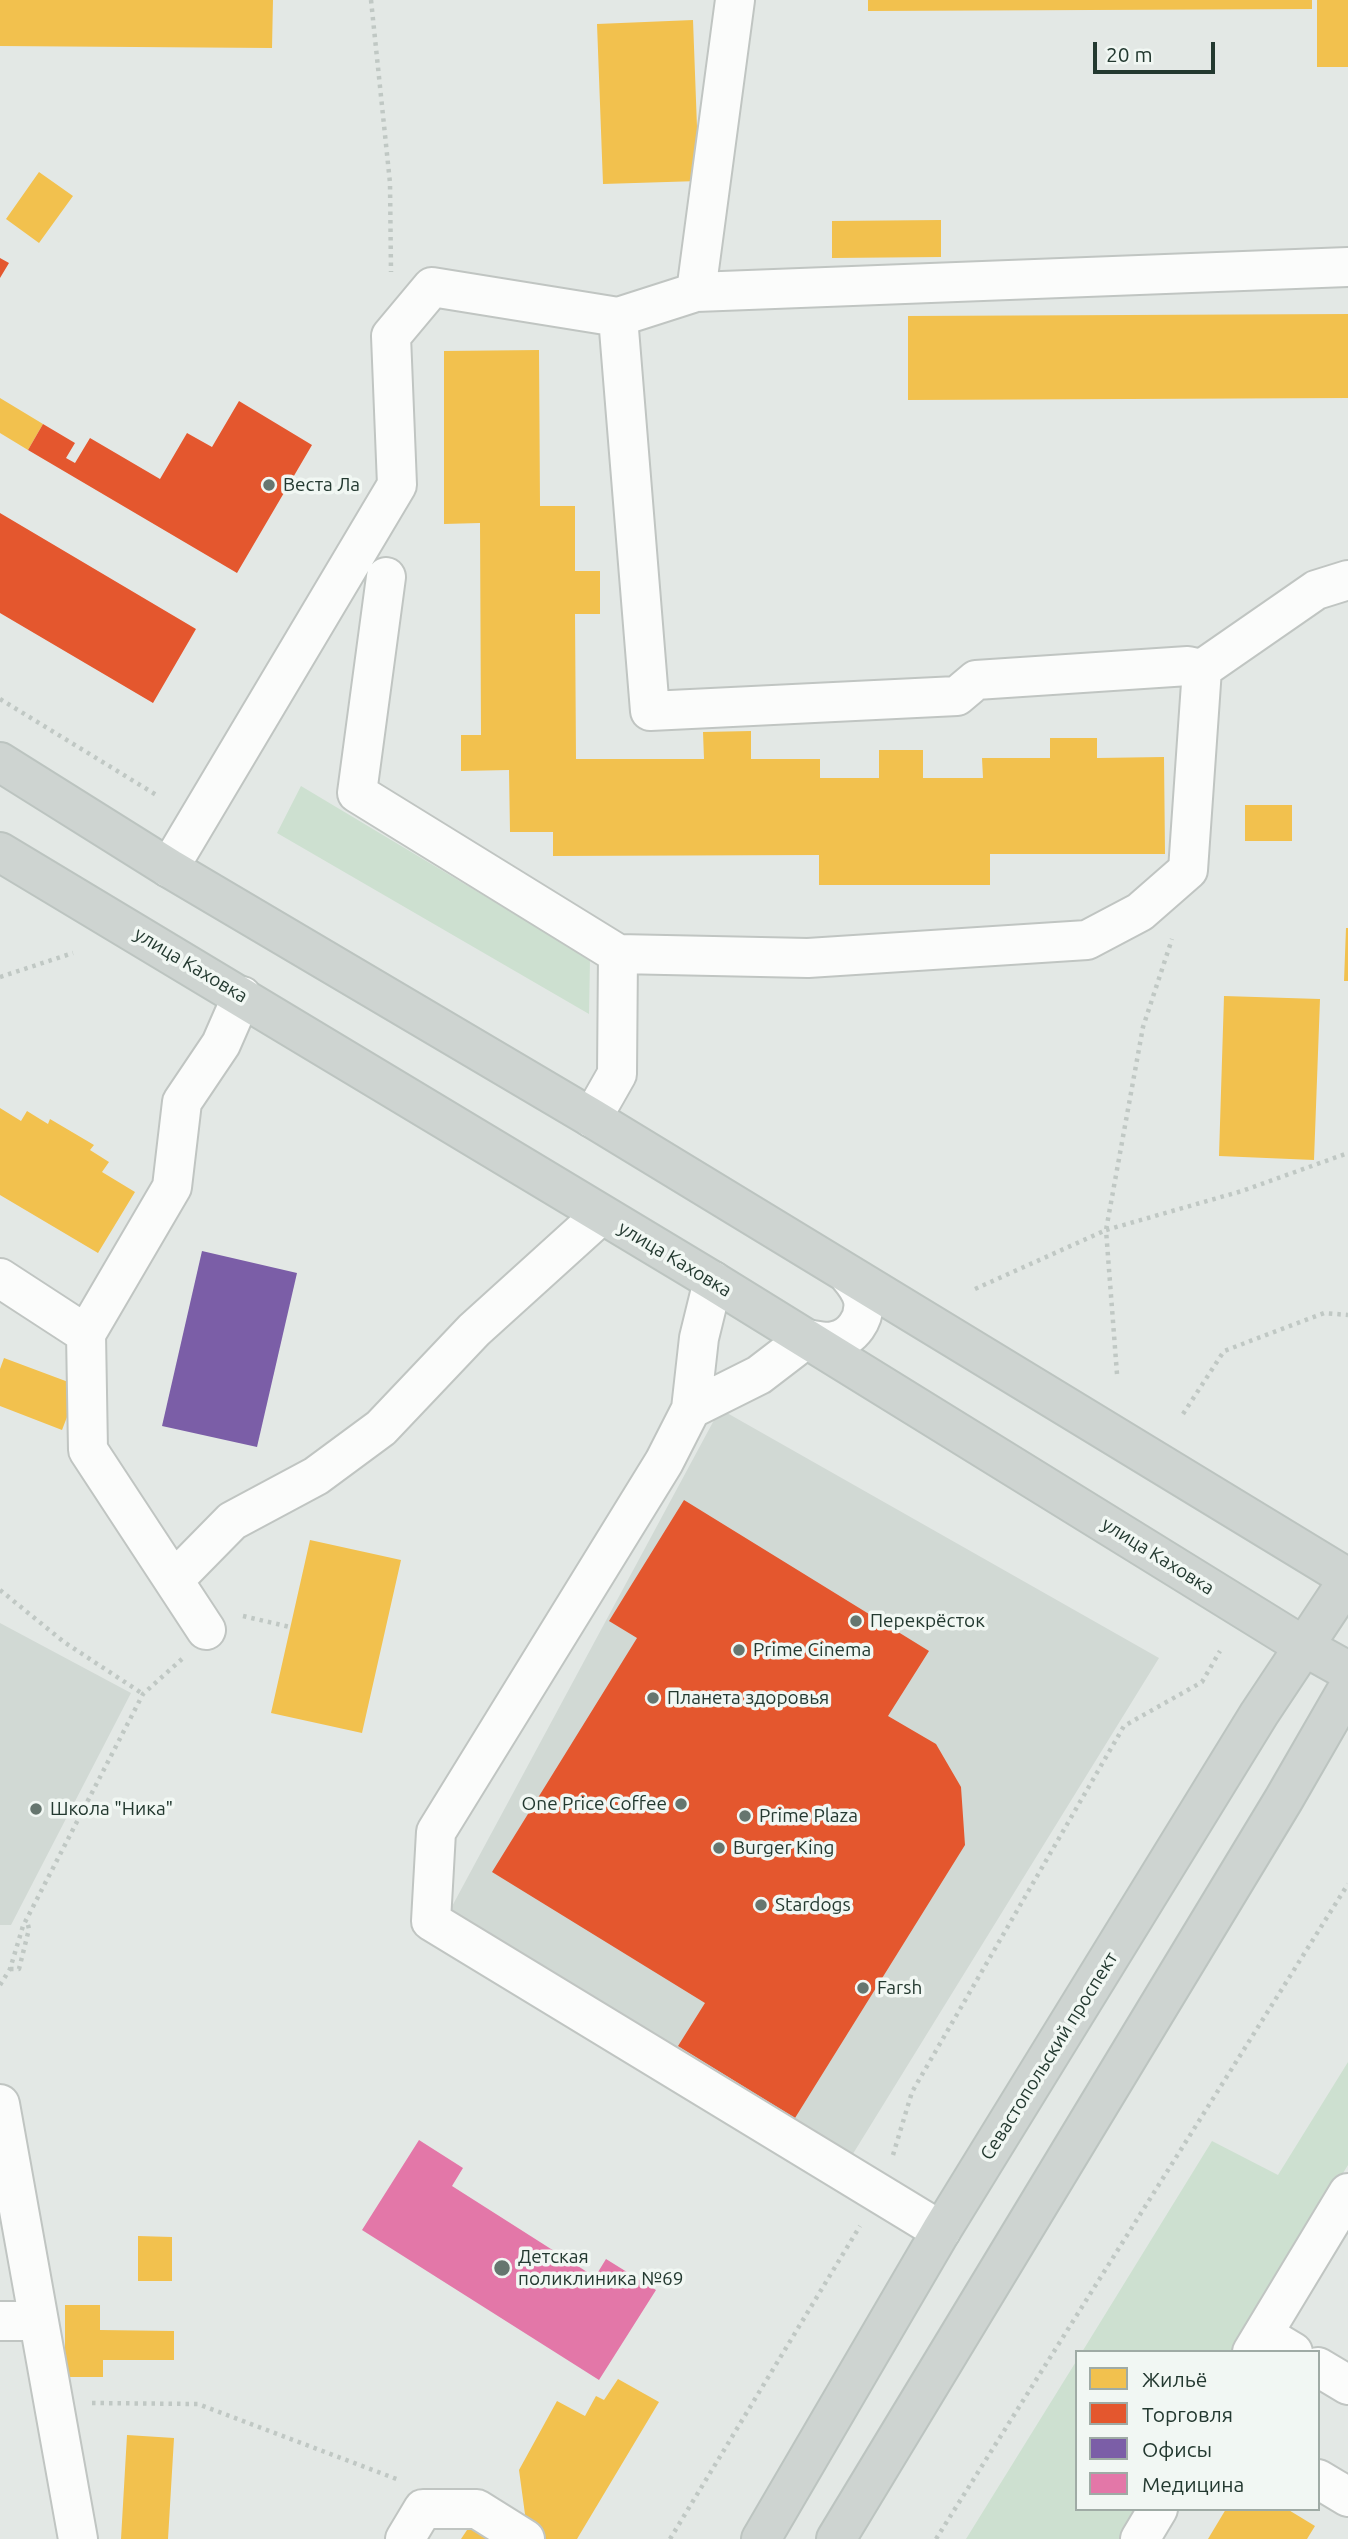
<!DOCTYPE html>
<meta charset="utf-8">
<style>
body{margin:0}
#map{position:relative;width:1348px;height:2539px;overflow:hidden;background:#e3e8e5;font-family:Ubuntu,sans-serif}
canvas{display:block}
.legend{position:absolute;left:1075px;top:2350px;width:245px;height:161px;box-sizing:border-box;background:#f1f7f3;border:2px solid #9faba5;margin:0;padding:9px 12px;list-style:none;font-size:21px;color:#233930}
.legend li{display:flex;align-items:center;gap:14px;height:35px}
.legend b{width:35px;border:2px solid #9faba5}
.scale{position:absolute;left:1093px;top:42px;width:122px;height:32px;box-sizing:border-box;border:4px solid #233930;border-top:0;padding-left:9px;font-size:21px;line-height:24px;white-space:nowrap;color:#233930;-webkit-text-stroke:5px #f1f7f3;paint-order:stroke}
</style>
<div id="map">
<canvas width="1348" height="2539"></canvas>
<ul class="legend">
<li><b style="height:19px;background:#f2c14e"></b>Жильё</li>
<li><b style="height:19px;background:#e4572e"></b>Торговля</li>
<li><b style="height:19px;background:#7b5ea7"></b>Офисы</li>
<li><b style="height:19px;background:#e377a8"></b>Медицина</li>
</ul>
<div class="scale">20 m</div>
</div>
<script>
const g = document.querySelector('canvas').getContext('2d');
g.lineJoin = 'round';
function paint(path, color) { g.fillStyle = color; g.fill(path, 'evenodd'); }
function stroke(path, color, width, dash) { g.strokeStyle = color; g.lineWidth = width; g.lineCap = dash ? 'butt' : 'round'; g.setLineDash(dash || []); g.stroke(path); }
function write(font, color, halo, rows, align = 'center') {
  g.font = font + ' Ubuntu,sans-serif'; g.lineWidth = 7; g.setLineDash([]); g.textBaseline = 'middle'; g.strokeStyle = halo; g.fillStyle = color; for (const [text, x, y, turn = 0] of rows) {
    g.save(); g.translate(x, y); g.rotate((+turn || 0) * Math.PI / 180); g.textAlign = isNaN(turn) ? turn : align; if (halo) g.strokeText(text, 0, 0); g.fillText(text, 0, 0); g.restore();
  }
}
paint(new Path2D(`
 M720,1409l439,249 -308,499 -401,-247z
 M0,1623l131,70 -120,232h-11z`), '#d1d9d4');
paint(new Path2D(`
 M301,786l289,173 -1,55 -312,-181z
 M1348,2062v103l-114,187h-152l130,-211 66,34z
 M1077,2360v149h61l-18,30h-154z`), '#cde0d0');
paint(new Path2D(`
 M0,0h273l-1,48 -272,-2z
 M868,0h444v9l-444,2z
 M1317,0h31v67h-31z
 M693,20l6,161 -96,3 -6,-160z
 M39,172l34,24 -34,47 -33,-24z
 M941,220v37l-109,1v-37z
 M1348,314v84l-440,2v-84z
 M539,350l1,156h35v65h25v43h-25l1,145h128l-1,-27 48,-1v28h69v19h59v-28h44v28h60l-1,-20h68v-20h47v20l67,-1 1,97h-175v31h-171v-30l-266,1v-24h-43l-1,-62 -48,1v-36h20l-1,-212 -36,1v-173z
 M0,398l43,26 -15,26 -28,-17z
 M1245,805h47v36h-47z
 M1346,928h2v53h-4z
 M1224,996l96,3 -6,161 -95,-4z
 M0,1108l21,13 6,-10 21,13 2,-5 44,26 -4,5 19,12 -7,10 33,20 -37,61 -98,-58z
 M4,1358l75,28 -17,44 -62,-24v-37z
 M310,1540l91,20 -39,173 -91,-20z
 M138,2236l34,1v44h-34z
 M65,2305h35v25l74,1v29h-71v17h-38z
 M618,2379l41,23 -82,137h-34l-16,-10 -8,-59 38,-69 28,15 11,-20 8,4z
 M127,2435l47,3 -6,101h-47z
 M1226,2509h61l28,17 -8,13h-99z
 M471,2524l26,15h-36z`), '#f2c14e');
paint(new Path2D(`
 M0,258l9,5 -9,15z
 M239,401l73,44 -75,128 -209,-123 15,-26 32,19 -9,15 9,5 15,-25 70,41 27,-46 25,14z
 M0,513l196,116 -43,74 -153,-90z
 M684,1500l245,151 -41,65 48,28 25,43 4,58 -170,273 -117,-72 27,-43 -213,-131 145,-234 -28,-17z`), '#e4572e');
paint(new Path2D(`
 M202,1251l95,22 -40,174 -95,-21z`), '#7b5ea7');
paint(new Path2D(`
 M419,2140l44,28 -11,18 143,91 11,-18 50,31 -57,90 -237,-150z`), '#e377a8');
const minor = new Path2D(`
 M696,292l652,-25
 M386,577l-29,216 261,161
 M1202,669l114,-79 32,-10
 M169,868l228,-383 -6,-149 41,-49 186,30 78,-25 39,-292
 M592,1118l25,-44 1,-120 190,4 279,-18 53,-28 48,-42 14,-201 -14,-3 -212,14 -19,16 -307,15 -32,-394
 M0,1278l86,56
 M713,1281l-14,57 -8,71 -27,53 -228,370 -5,89 510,310
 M691,1409l68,-34 47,-36c9,1 19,4 28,2 18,-3 32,-22 29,-41 -2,-9 -8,-17 -14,-24
 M174,1580l58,-59 84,-45 65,-48 93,-98 127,-115
 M206,1630l-118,-180 -2,-116 86,-147 10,-85 39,-58 21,-48
 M0,2104l78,435
 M0,2321h38
 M1263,2334l30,18
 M1252,2352l96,-159
 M1318,2367l30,18
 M1318,2479l30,18
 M405,2539l18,-30h54l48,30
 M1140,2539l18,-30`);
const major = new Path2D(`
 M0,762l169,106 423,250 756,460
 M0,852l713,429 592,366 43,24
 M761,2539l180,-308 318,-517 89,-134
 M836,2539l448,-740 64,-111`);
stroke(minor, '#c0c5c2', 42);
stroke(major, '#bcc4c0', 42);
stroke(new Path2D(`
 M371,0l19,183 1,89
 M0,699l158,97
 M0,977l73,-24
 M975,1289l131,-59 37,-203 29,-88
 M1117,1374l-11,-144 136,-39 106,-38
 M1183,1414l41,-63 100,-38 24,2
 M0,1590l64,52 79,52
 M243,1616l47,11
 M10,1969h9l10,-40 -2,-8
 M0,1985l10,-16 13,-43 120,-232 39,-35
 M893,2155l19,-63 212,-366 78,-44 18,-31
 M92,2403l106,1 201,76
 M670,2539l190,-313
 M936,2539l412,-655`), '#c0c8c4', 4.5, [3.5, 5]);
stroke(minor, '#fbfcfb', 38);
stroke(major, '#ced4d1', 38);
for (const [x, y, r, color] of [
 [269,485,7,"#66766f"],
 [856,1621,7,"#66766f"],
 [739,1650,7,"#66766f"],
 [653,1698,7,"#66766f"],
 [681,1804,7,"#66766f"],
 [36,1809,7,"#66766f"],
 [745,1816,7,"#66766f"],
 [719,1848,7,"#66766f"],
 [761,1905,7,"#66766f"],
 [863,1988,7,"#66766f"],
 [502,2268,9,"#66766f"]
]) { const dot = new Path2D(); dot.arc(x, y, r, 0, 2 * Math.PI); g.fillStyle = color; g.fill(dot); stroke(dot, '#f1f7f3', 2.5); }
write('19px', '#233930', '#f1f7f3', [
 ["Веста Ла",283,485],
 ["Перекрёсток",870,1621],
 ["Prime Cinema",753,1650],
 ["Планета здоровья",667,1698],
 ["One Price Coffee",667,1804,"right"],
 ["Школа \"Ника\"",50,1809],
 ["Prime Plaza",759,1816],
 ["Burger King",733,1848],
 ["Stardogs",775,1905],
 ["Farsh",877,1988],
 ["Детская",518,2257],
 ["поликлиника №69",518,2279]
], 'left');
write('19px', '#233930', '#f1f7f3', [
 ["улица Каховка",191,965,31],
 ["улица Каховка",675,1259,31],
 ["улица Каховка",1158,1556,32],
 ["Севастопольский проспект",1049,2056,-58]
]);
</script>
